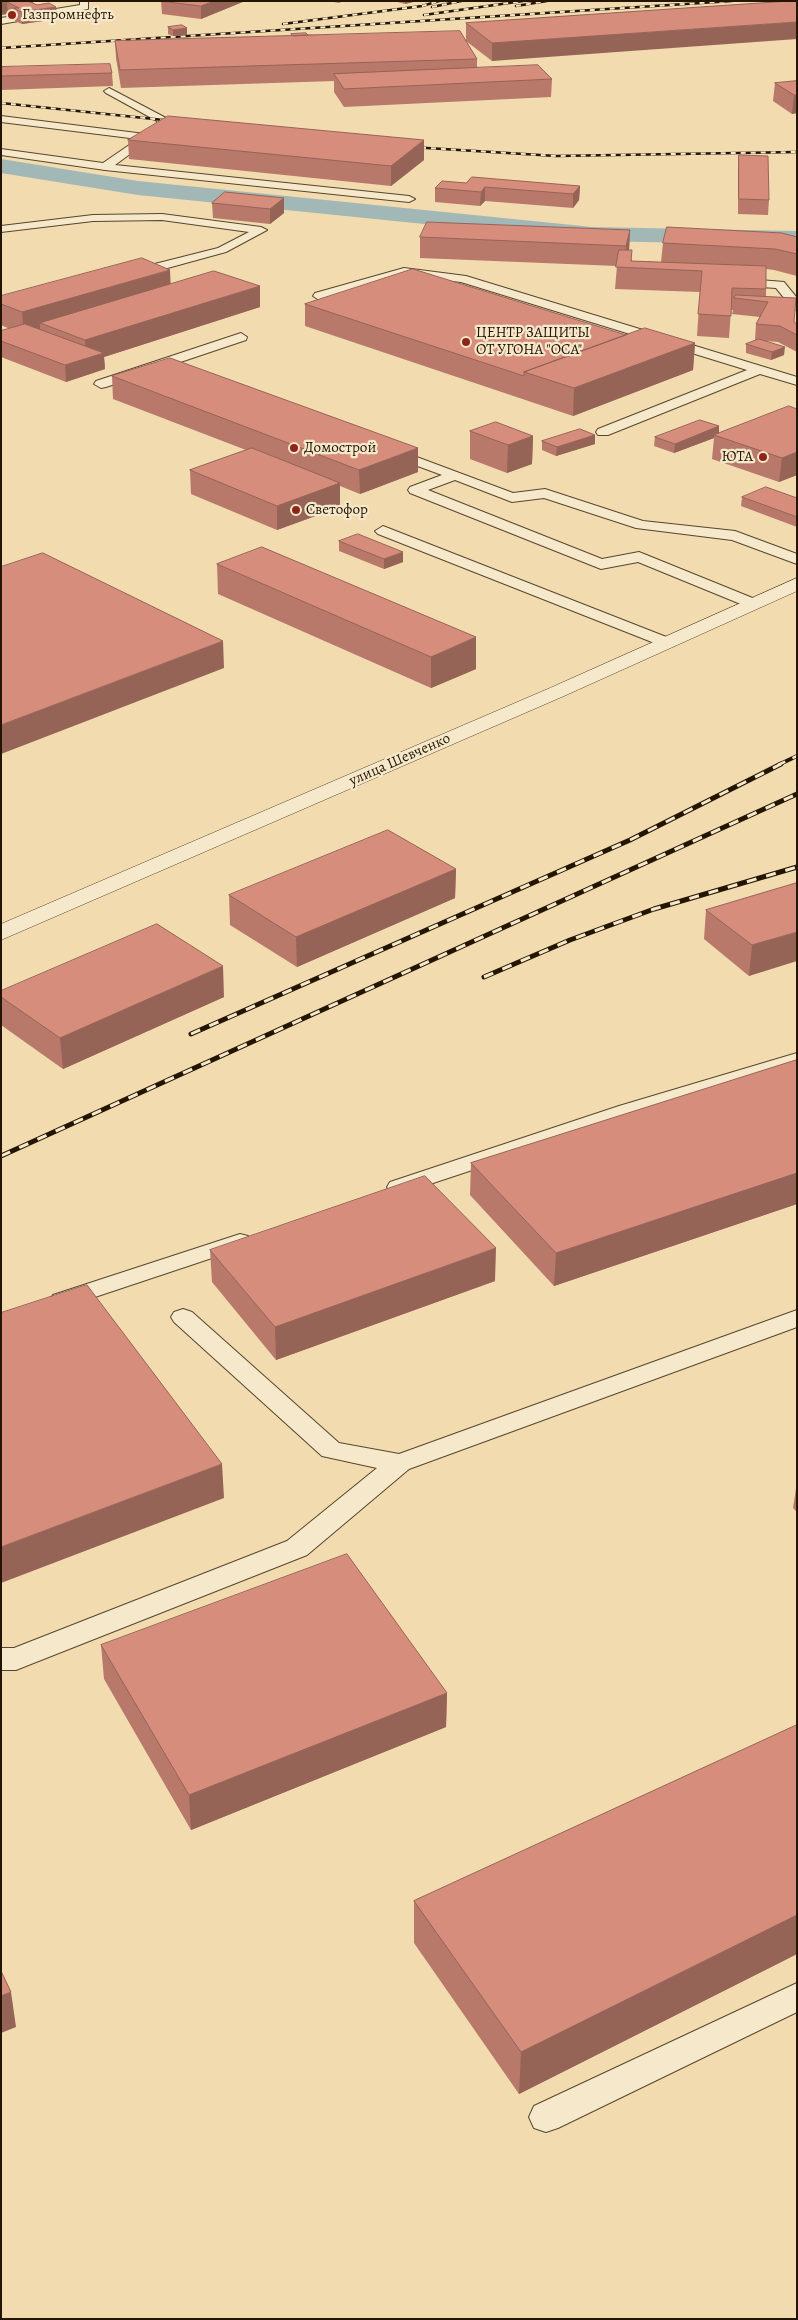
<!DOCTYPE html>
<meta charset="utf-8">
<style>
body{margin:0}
#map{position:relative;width:798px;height:2320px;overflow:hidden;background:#f1dbaf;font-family:Alegreya,serif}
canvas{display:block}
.frame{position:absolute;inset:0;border:2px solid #241501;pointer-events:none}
</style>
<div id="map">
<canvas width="798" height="2320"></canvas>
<div class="frame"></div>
</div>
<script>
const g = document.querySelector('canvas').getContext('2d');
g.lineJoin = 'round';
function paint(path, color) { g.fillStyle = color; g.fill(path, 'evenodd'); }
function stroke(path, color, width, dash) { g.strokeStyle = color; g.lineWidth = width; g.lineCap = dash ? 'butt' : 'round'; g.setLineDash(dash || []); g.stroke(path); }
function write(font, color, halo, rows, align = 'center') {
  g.font = font + ' Alegreya,serif'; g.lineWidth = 4.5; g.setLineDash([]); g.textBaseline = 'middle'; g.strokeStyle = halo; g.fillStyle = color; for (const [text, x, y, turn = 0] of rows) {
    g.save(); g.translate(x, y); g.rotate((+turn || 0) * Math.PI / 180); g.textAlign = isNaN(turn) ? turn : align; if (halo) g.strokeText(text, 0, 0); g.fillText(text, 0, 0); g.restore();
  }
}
paint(new Path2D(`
 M1,159l137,22 454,46 205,4v14l-205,-4 -454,-46 -137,-22z`), '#a1b8b7');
const service = new Path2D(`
 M80,1h8v8l-87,15v-6l79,-13z
 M109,88l57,30 2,8 -53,39 294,31 6,3 -6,3 -304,-32 -104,-15v-6l102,14 35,-24 -137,-17v-6l144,18 13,-9 -1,-4 -51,-28 -2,-2z
 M162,214l99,13 6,3 -41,22 -95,26 -4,-1 -2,-3 2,-3 91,-23 31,-16 -87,-12 -69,1 -92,11v-6l92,-11z
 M404,268l62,8 331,101v8l-37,-11 -152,61h-10l-2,-3 2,-3 149,-59 -286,-88 -57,-6 -85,24 -6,-4 2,-3z
 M735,278l49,4 13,16v12l-4,-1 -17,-21 -45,-3 -2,-3 2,-3z
 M241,333l6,4 -1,3 -140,47 -5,1 -7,-4 2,-3z
 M390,447l123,46 32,-4 98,32 92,10 62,23v10l-65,-24 -96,-12 -92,-30 -32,4 -57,-22 -27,10 174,69 37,-7 5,2 116,47 2,3 -2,3h-12l-110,-45 -37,7 -5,-2 -186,-74 -2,-3 2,-3 32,-12 -57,-21 -2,-3 2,-3z
 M383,526l291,114 2,3 -2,3h-12l-284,-112 -3,-3z
 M797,1053v13l-162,50 -229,76 -8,2 -8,-2 -3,-5 3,-5 229,-76z
 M240,1234l8,2 4,5 -4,5 -186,62 -9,-3 -3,-5 3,-5z
 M183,1309l9,3 147,131 60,11 398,-144v17l-388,142 -102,86 -281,111 -10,4h-15v-22h13l273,-107 90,-73 -55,-12 -148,-134 -3,-5 3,-5z
 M797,1983v29l-239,116 -12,4 -12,-4 -5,-11 5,-11z`);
const tertiary = new Path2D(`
 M797,578v13l-233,105 -563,244v-16l549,-236z`);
stroke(service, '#57462c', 2);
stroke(tertiary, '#57462c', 1);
paint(service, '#f6e8cb');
paint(tertiary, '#f6e8cb');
const railFar2 = new Path2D(`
 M516,6l31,-5
 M432,7l29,-6
 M424,15l99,-14
 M283,24l139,-18 17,-5
 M1,48l731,-47
 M1,103l172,18
 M411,147l145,9 241,-4`);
const railFar1 = new Path2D(`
 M778,765l19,-9`);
const rail = new Path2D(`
 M484,977l86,-37 84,-31 143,-42
 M191,1034l439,-194 151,-76
 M1,1156l796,-362`);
stroke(railFar2, '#241501', 2.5);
stroke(railFar1, '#241501', 4);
stroke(rail, '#241501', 5);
stroke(railFar2, '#f6e8cb', 2, [5]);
stroke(railFar1, '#f6e8cb', 2.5, [8]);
stroke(rail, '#f6e8cb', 3, [10]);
paint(new Path2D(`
 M1,1l32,2 4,2 19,2 1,12 -35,5 -7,-3v-4l-7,-3z
 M161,1h84l-44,18 -39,-5z
 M328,1h15l-4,2z
 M394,1h23l-12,3z
 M790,1l-298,60 -26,-20 11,18v9l75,11 -1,18 -207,10 -10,-15v-11l-213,7 -5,-30 -1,-17 176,-5v-2l175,6v-17z
 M168,27l19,1v7l-14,1 -5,-2z
 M1,67l111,6 1,13 -112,4z
 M797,81v32l-5,1 -19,-13 2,-18z
 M128,140l296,20 -33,26 -262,-27z
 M739,155l30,45 -1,15 -30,-1v-44z
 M466,183l114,3 -1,14 -6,8 -88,-7 -5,5 -45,-4v-14z
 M284,198v15l-14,11 -57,-6 -1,-15z
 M630,230l-1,20 3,11 29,1 2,-19 134,-6v39l-23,-6 -8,-1v27l28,26 3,2v28l-19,-10 -13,-1 19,14 -13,5 -25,-7v-9l10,-4h-1l1,-16 4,-7 -28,-3 1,-4h-2l-2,28 -32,-2 3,-44 -85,-3 2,-23 -197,-8v-21z
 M171,284l89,23 -156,50 1,12 -39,13 -65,-25v-26l9,-2 -9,-4v-29z
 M305,304l321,31 69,8 -2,27 -120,46 -268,-90z
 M112,376l306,96 -58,22 -20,-8v21l-63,23 -86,-36 -1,-24 56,-20 -133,-51z
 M797,409v66l-18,7 -67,-23 2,-21 -40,15 -20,-7 1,-9 64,-11v7z
 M470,431l63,5 -1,28 -25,9 -37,-14z
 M595,435v9l-39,12 -14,-6v-9z
 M742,497l55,1v29l-56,-21z
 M339,541l64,21 -19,7 -45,-18z
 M217,564l259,105 -45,19 -213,-94z
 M456,869l-1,29 -158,69 -67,-42 -1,-30z
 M797,883l-48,93 -45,-37 2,-29z
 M1,991l223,6 -161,72 -62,-44z
 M797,1060v144l-243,82 -84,-91 1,-32z
 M210,1250l285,31 -219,79 -64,-78z
 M797,1482v30l-4,-4z
 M101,1645l346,48 -1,34 -255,103 -87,-151z
 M797,1725v229l-278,140 -105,-151v-42z`), '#b8796b');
paint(new Path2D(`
 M25,1h8v9l23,-3 1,12 -35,5 -1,-12z
 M214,1h31l-44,18v-13z
 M405,1h12l-12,3z
 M7,2l1,12 -7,1v-12z
 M797,22v17l-305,22v-18z
 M187,28v7l-14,1v-6z
 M794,95h3v18l-5,1z
 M424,140v20l-33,26v-20z
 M580,186l-1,14 -6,8v-14z
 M485,187v14l-5,5 1,-14z
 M284,198v15l-14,11v-15z
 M630,230l-1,21 -4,16 1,-21z
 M170,270l1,22 -131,31v6l-16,5 -2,-22z
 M260,286v21l-156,50 1,12 -39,13 -1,-17 21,-7 -1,-18z
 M695,343l-2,27 -120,46 1,-28z
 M785,347l-1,8 -13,5 1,-8z
 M719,426v10l-5,-1v3l-40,15 1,-9z
 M595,435v9l-39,12 1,-9z
 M533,436l-1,28 -25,9 1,-28z
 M418,448v24l-58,22 -1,-24z
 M797,452v23l-18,7 3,-24z
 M340,483v24l-63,23v-24z
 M403,552v10l-19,7v-10z
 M476,637v32l-45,19v-31z
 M223,641l1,27 -223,86v-29z
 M456,869l-1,29 -158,69 -1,-30z
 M797,932v29l-48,15 3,-31z
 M223,966l1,31 -161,72 -3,-31z
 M797,1173v31l-243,82 2,-33z
 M496,1248l-1,33 -219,79 -1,-33z
 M222,1464l2,34 -223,85v-36z
 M447,1693l-1,34 -255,103 -2,-35z
 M797,1915v39l-278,140 2,-42z
 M11,1992l5,35 -15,6v-37z`), '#966357');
const building = new Path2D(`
 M1,1h27l9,4 12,-2 7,4 -35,5 -7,-4h5l-12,-6 -6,1z
 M161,1h53l-13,5z
 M790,1h7v21l-305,21 -26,-20z
 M182,25l5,3 -14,2 -5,-3z
 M460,31l17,28 -357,11 -5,-29z
 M306,33l2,2 -15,1 -2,-2z
 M110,64l2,9 -111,3v-9z
 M538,65l14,14 -208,10 -10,-15z
 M797,81v14h-3l-19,-12z
 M168,116l256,24 -33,26 -263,-26z
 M739,155l29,1 1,44 -30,-1z
 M472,177l108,9 -7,8 -88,-7 -4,5 -46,-4 7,-7 24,2z
 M225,192l59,6 -14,11 -58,-6z
 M427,222l203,8 -4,16 -206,-9z
 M667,227l115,6 15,4v17l-22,-5 -112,-6z
 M619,250h13l-1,11 135,5v23l-34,-1 -1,28 -33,-2 4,-43 -86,-4z
 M142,258l28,12 -148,42 -21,-8v-8z
 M413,269l213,66 -102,37v4l-219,-72z
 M214,271l46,15 -175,54 -45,-17z
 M736,295l60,3 -2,24 3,2v11l-17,-9 -24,-2 12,-22 -34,-4z
 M25,324l79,29 -39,12 -64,-24v-10z
 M645,328l50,15 -121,45 -50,-16z
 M759,339l26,8 -13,5 -26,-8z
 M170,358l248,90 -59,22 -247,-94z
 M789,406l8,3v43l-15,6 -68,-23z
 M700,420l19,6 -44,18 -20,-7z
 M496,422l37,14 -25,9 -38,-14z
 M580,429l15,6 -38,12 -15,-6z
 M252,448l88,35 -63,23 -87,-36z
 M766,487l31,11v19l-55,-20z
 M358,534l45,18 -19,7 -45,-18z
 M262,547l214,90 -45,20 -214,-93z
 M43,553l180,88 -222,84v-158z
 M388,830l68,39 -160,68 -67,-42z
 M797,883v49l-45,13 -46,-35z
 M157,924l66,42 -163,72 -59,-41v-6z
 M797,1060v113l-241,80 -85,-90z
 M425,1176l71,72 -221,79 -65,-77z
 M87,1285l135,179 -221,83v-234z
 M347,1554l100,139 -258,102 -88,-150z
 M797,1725v190l-276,137 -107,-151z
 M1,1971l10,21 -10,4z`);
paint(building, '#d68d7c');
stroke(building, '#966357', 1);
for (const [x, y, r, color] of [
 [12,15,5,"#8f2418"],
 [466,342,5,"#8f2418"],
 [294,448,5,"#8f2418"],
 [763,457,5,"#8f2418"],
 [296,510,5,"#8f2418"]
]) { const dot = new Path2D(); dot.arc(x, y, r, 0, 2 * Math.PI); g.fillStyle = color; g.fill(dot); stroke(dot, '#f6e8cb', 2); }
write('15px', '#241501', '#f6e8cb', [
 ["Газпромнефть",22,15],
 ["ЦЕНТР ЗАЩИТЫ",476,333],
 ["ОТ УГОНА \"ОСА\"",476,350],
 ["Домострой",304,448],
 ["ЮТА",753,457,"right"],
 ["Светофор",306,510]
], 'left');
write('15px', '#241501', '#f6e8cb', [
 ["улица Шевченко",400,760,-24]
]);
</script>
